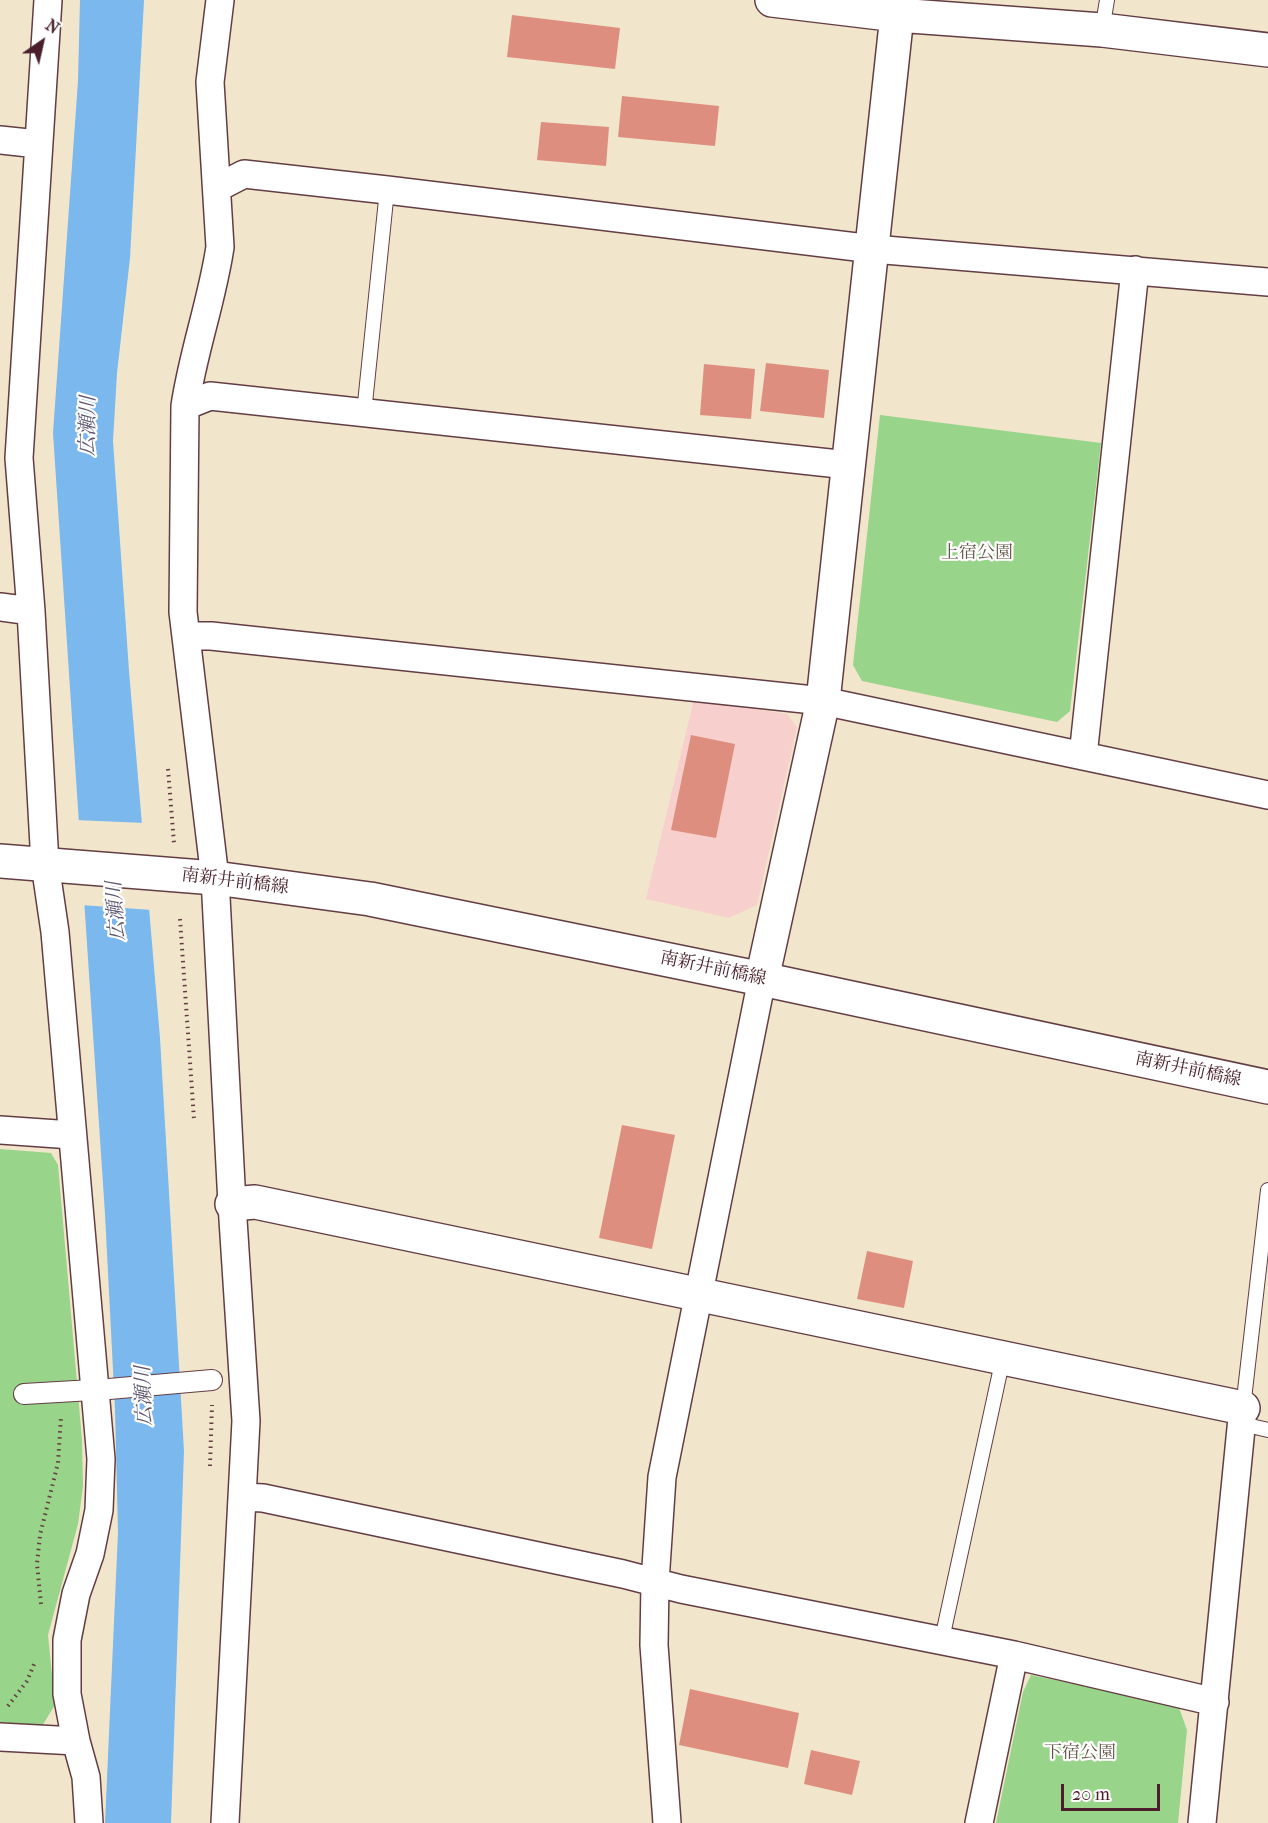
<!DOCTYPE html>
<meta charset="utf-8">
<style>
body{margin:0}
#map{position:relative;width:1268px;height:1823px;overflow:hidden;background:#f1e6cb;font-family:"IM FELL French Canon",serif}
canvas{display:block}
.north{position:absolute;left:12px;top:12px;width:60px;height:60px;-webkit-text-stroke:4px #fff;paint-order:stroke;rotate:34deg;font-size:16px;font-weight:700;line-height:24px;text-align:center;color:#4a1f2b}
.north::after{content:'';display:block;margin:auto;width:21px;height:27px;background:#4a1f2b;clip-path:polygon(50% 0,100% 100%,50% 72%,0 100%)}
.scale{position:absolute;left:1061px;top:1784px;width:99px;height:27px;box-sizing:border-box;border:3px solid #4a1f2b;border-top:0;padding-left:8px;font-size:18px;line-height:21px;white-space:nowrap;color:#4a1f2b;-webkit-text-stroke:4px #fff;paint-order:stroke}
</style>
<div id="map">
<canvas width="1268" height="1823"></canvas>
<div class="north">N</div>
<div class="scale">20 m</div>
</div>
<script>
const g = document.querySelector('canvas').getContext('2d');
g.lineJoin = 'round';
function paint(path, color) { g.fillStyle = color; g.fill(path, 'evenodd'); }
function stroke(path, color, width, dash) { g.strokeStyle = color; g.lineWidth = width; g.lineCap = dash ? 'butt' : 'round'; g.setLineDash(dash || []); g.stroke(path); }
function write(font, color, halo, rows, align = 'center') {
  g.font = font + ' "IM FELL French Canon","Noto Serif JP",serif'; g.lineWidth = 4.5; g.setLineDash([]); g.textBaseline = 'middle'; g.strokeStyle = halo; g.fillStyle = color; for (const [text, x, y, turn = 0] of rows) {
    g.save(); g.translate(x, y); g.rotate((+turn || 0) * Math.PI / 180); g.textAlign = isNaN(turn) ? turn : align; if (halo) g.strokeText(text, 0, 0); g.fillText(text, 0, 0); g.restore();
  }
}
paint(new Path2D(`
 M694,699l93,15 10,13 -40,178 -28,13 -83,-19z`), '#f7d0cd');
paint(new Path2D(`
 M880,415l221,28 -31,268 -13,11 -195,-41 -9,-16z
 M0,1149l51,4 7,12 24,275 1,46 -5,38 -30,111 7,70 -13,21 -42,-4z
 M1031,1675l147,30 9,25 -9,93h-182l27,-131z`), '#98d489');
paint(new Path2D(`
 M80,0h64l-14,258 -13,115 -4,68 16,230 31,367 24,413 -13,372h-66l13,-291 -3,-123 -10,-195 -52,-781 25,-352z`), '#7ab8ed');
paint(new Path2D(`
 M75,820l70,3 7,87 -71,-5z`), '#f1e6cb');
paint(new Path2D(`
 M512,15l108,13 -5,41 -108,-12z
 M622,96l97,10 -4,40 -97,-9z
 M541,122l68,5 -3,39 -69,-6z
 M766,363l63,7 -5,48 -64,-7z
 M704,364l51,5 -4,50 -51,-4z
 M691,735l44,9 -19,94 -45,-8z
 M622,1125l53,10 -23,114 -53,-11z
 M867,1251l46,10 -9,47 -47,-9z
 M690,1689l109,24 -11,55 -109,-23z
 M811,1750l49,11 -8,34 -48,-11z`), '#de8e7e');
const service = new Path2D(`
 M1102,30l5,-30
 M364,413l23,-223
 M1243,1408l25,-218
 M1242,1424l26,6
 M942,1639l61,-281`);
const pedestrian = new Path2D(`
 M24,1394l85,-5 103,-9`);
const minor = new Path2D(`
 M48,0l-29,458 12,153 14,253 10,68 46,527 -2,51 -9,44 -14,40 -9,46v54l9,47 10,36 3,46
 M220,0l-10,82 10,165c-8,54 -27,105 -35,159l-2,206 32,266 17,326 14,217 -21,402
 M0,140l38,4
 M217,188l27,-14 143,16 486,59 395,33
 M185,406l25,-10 638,69
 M0,607l31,4
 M186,636h25l612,65 445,94
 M1083,756l52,-486
 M0,1130l72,5
 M243,1497l20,1 360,76 58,15 333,66 201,47
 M0,1737l76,4
 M667,1823l-13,-178 1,-63 7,-105 100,-498
 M979,1823l35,-168
 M1202,1823l41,-415`);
const tertiary = new Path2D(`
 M772,0l125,15 205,15 166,20
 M762,979l61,-278 74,-686
 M232,1204l23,-2 988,206`);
const secondary = new Path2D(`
 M0,861l215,17 155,21 392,80 506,108`);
stroke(service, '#633d43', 16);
stroke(pedestrian, '#633d43', 22);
stroke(minor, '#633d43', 30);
stroke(tertiary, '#633d43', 36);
stroke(secondary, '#633d43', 36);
stroke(new Path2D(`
 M168,769l6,74
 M180,919l14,200
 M210,1466l2,-61
 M41,1604l-4,-40 3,-29 18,-72 3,-46
 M8,1706l19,-25 8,-19`), '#633d43', 4, [1.5, 4.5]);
stroke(service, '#fff', 14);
stroke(pedestrian, '#fff', 20);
stroke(minor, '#fff', 27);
stroke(tertiary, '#fff', 33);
stroke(secondary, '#fff', 33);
write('18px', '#615547', '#fff', [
 ["上宿公園",977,554],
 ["下宿公園",1080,1754]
]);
write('18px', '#4a1f2b', '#fff', [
 ["南新井前橋線",235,882,7],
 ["南新井前橋線",713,969,12],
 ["南新井前橋線",1188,1070,12]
]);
write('italic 20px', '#5b556f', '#fff', [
 ["広瀬川",89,426,-89],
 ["広瀬川",117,911,-94],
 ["広瀬川",145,1396,-92]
]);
</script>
